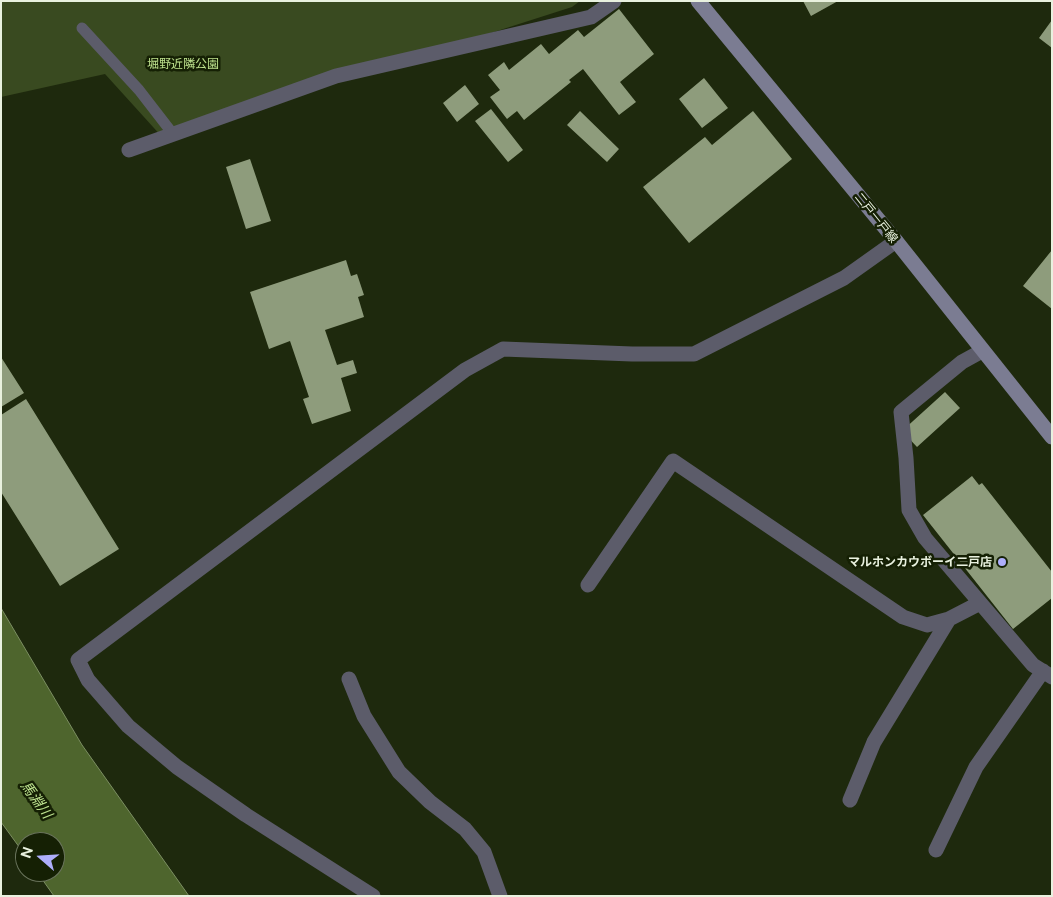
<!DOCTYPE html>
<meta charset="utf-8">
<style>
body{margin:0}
#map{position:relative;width:1053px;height:897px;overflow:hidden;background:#1e290d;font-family:"Public Sans",sans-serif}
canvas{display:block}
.frame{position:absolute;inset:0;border:2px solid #e9f1df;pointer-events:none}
.north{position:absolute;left:15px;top:832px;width:50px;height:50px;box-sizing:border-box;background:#152004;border:1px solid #6a745c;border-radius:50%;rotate:289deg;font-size:14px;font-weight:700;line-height:20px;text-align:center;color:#e9f1df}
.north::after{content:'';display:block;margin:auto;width:18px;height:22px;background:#aeaefb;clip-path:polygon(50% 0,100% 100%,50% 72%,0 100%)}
</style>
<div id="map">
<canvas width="1053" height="897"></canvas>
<div class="frame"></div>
<div class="north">N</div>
</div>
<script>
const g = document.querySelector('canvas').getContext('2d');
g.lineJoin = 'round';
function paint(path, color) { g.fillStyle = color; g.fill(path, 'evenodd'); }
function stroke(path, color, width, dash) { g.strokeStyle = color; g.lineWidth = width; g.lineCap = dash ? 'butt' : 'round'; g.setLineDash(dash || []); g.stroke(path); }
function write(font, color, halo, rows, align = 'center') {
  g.font = font + ' "Public Sans","Noto Sans JP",sans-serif'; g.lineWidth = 5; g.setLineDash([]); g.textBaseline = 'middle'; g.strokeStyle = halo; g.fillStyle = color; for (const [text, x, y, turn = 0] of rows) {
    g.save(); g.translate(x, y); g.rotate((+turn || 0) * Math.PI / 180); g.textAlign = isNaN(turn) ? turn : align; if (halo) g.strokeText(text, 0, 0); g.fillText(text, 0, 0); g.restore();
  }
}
paint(new Path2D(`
 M1,1h579l-8,6 -409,131 -58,-64 -104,23z`), '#394a20');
const water = new Path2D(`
 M1,608l81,137 107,151h-135l-17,-24h18v-30h-30v13l-24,-33z`);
paint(water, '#4e652d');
stroke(water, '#7c8f62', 1);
paint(new Path2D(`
 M803,1h35l-27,15z
 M619,9l35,45 -34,28 16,20 -17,13 -36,-46 -14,11 2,2 -47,38 -7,-9 -10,8 -17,-22 10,-7 -12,-15 16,-13 5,8 32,-26 8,10 29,-24 6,7z
 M1052,20v28l-13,-10z
 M704,78l24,30 -26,20 -23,-29z
 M465,85l14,19 -22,18 -14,-19z
 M491,109l32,41 -15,12 -33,-41z
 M580,111l39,38 -12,13 -40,-37z
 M753,111l39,48 -103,84 -46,-56 62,-50 7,8z
 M250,159l21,62 -25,8 -20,-62z
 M1052,250v59l-29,-23z
 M346,260l5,16 6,-2 7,21 -6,2 6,20 -39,13 12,35 16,-5 4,13 -16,5 10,33 -39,13 -9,-25 6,-2 -19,-56 -21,8 -19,-57z
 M1,357l23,36 -23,14z
 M945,392l15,16 -43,39 -15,-16z
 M26,399l93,150 -59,37 -59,-94v-77z
 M972,476l7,9 3,-2 70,89v26l-39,31 -90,-114z`), '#8e9c7c');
stroke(new Path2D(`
 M82,28l57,62 34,44`), '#5c5c6a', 11);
stroke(new Path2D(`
 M129,150l207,-74 255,-59 23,-16
 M982,351l-20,11 -61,50 5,46 3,52 16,28 108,127 19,12
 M588,585l85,-124 230,156 24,8 22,-6 31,-16
 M349,679l15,37 35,56 31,30 35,27 19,23 16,44
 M850,800l24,-58 75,-123
 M936,850l40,-83 67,-96
 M373,896l-127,-81 -69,-48 -49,-41 -40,-46 -10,-20 387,-290 38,-21 129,5h62l150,-76 52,-37`), '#5c5c6a', 15);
stroke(new Path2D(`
 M698,1l198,240 156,196`), '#7b7c92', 15);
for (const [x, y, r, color] of [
 [1002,562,5,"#aeaefb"]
]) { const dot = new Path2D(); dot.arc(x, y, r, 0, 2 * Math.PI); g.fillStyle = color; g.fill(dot); stroke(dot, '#152004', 2); }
write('12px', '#bde18d', '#152004', [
 ["堀野近隣公園",183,64]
]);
write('12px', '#e9f1df', '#152004', [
 ["二戸一戸線",876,218,51]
]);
write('bold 12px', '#e9f1df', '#152004', [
 ["マルホンカウボーイ二戸店",992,562]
], 'right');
write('italic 14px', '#bfe490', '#152004', [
 ["馬淵川",36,800,54]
]);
</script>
